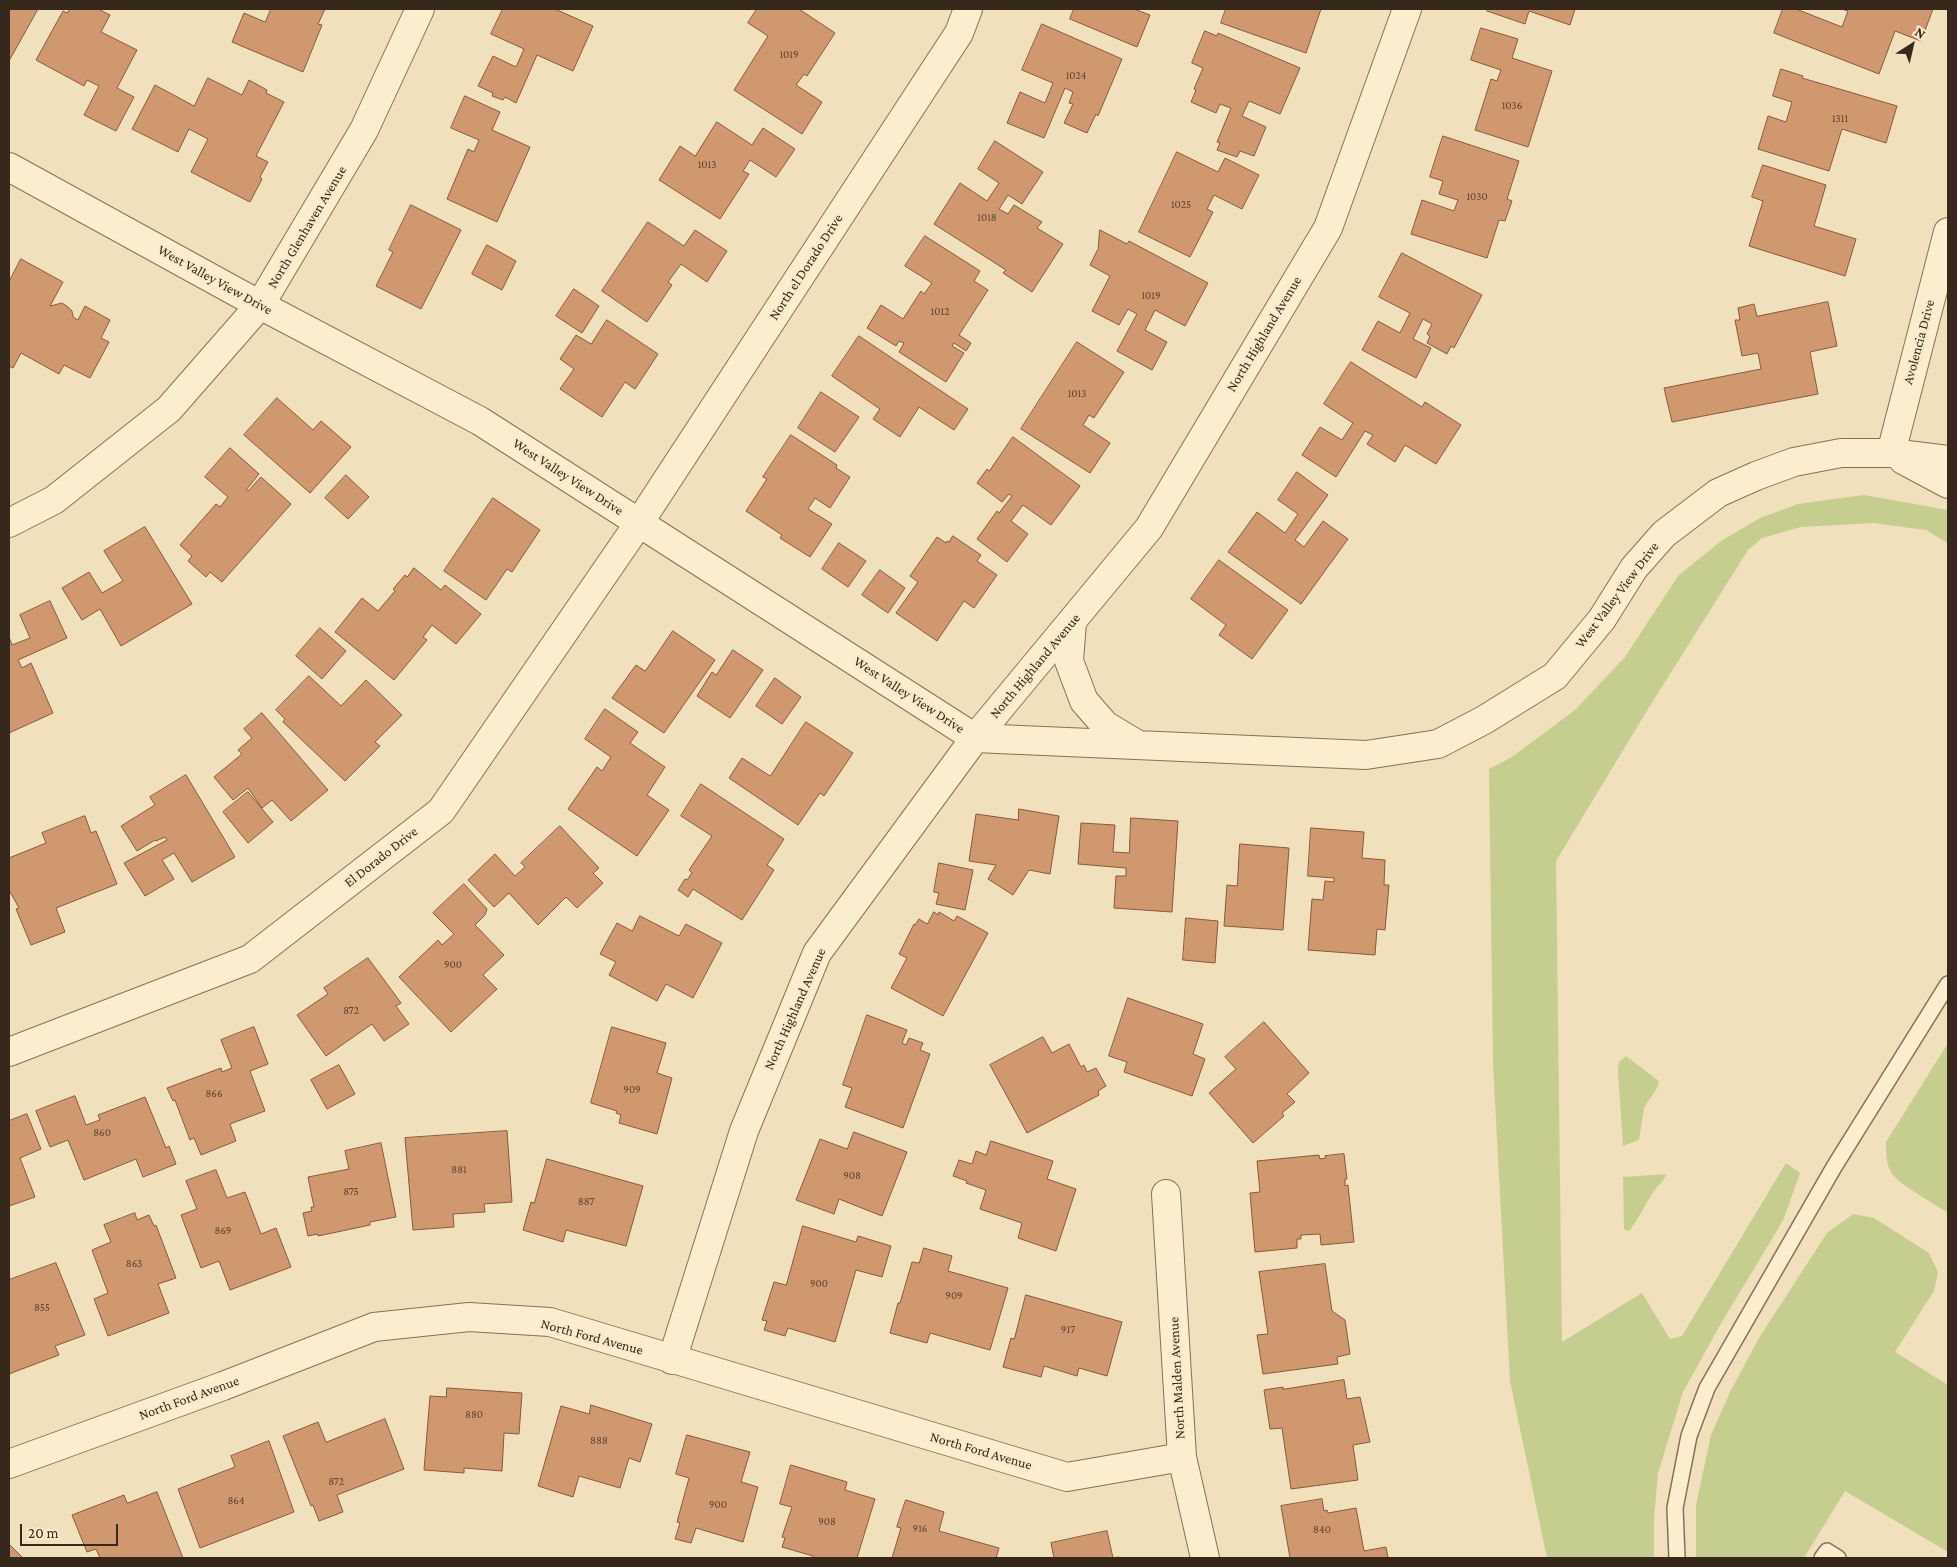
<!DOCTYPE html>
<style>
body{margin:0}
#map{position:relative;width:1957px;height:1567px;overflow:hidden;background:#f0e0bc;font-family:"Crimson Pro",serif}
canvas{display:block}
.frame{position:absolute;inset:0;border:10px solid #36281a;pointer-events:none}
.north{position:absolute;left:1887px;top:20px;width:50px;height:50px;-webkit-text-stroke:4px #f7ebcb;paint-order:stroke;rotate:35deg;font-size:14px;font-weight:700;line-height:20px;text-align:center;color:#36281a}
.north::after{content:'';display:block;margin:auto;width:18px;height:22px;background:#36281a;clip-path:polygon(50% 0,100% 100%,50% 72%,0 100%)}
.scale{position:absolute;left:20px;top:1524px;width:98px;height:22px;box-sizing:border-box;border:2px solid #36281a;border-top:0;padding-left:6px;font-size:15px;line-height:18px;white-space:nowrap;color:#36281a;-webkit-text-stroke:4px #f7ebcb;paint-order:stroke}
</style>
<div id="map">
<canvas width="1957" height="1567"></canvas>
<div class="frame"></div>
<div class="north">N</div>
<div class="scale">20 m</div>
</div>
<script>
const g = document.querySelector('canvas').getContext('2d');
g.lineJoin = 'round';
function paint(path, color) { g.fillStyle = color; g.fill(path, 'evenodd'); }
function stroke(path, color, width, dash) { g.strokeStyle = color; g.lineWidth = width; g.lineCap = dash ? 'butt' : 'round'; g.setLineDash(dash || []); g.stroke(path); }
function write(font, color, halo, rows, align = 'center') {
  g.font = font + ' "Crimson Pro",serif'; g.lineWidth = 5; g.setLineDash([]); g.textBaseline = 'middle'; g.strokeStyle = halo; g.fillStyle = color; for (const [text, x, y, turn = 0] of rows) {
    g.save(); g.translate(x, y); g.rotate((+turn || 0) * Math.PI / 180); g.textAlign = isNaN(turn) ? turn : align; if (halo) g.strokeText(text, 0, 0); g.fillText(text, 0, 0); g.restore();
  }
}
paint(new Path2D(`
 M1864,495l84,15v33l-22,-13 -53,-7 -72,4 -39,11 -14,12 -100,159 -92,152 6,481 80,-49 28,46 12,-3 104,-173 14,10 -16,45 -9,16 -52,86 -40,72 -25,81 -4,45v40h-107l-37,-177 -17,-317 -4,-295 23,-12 63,-47 50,-53 53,-81 43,-35 39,-23 38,-14z
 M1948,1043v170c-14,-10 -48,-27 -57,-41 -5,-8 -5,-20 -5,-30z
 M1626,1056l33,25 -1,5 -14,22 -5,32 -16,6 -5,-75 1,-9z
 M1666,1174c-2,6 -5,9 -9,13 -11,14 -17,31 -28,44l-5,-2 -1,-52z
 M1853,1214l21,4 55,35 9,19 -4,19 -39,61 53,33v167l-103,-61 -41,67h-108v-53l15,-70 19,-43 29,-54 68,-105z`), '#c6ce8f');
const building = new Path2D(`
 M9,9h29l-29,52z
 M70,9h28l12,6 -9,17 36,18 -20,38 17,9 -18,34 -32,-16 15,-29 -12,-6 -3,6 -48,-26 27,-49 4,2z
 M271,9h54l-7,15 4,1 -19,47 -71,-30 12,-29 21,9z
 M503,9h52l38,17 -20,45 -36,-16 -21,48 -11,-6 -2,3 -11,-4 1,-3 -15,-7 15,-30 23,11 8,-18 -33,-15z
 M757,9h42l36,24 -28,43 -3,-2 -8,11 26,17 -20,32 -68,-44 34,-54 -20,-13z
 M1074,9h60l16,6 -13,32 -67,-28z
 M1226,9h95l-15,44 -85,-30z
 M1488,9h87l-5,16 -41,-14 -4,13 -38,-13z
 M1783,9h13l46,18 6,-16 -7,-2h92l-12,32 -26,-10 -16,43 -105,-41z
 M1042,24l80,35 -24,57 -2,-2 -9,19 -23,-10 9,-19 -4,-1 4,-11 -8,-4 -21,50 -37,-15 13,-31 25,11 8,-20 -31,-13z
 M1481,28l37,11 -6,19 40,13 -24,76 -53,-17 16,-51 6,2 4,-11 -30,-10z
 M1205,31l12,5 1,-3 82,35 -20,46 -31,-13 -7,15 24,11 -12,29 -14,-5 -3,6 -20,-7 3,-7 -3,-1 14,-34 -11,-4 -4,9 -25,-11 5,-12 -2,-1 9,-21 -11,-5z
 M1781,69l22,7 -1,2 95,28 -11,37 -44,-14 -13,42 -71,-22 10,-33 18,6 6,-20 -19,-6z
 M208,78l34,17 7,-15 18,10 -1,3 18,9 -28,54 12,6 -8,15 2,2 -12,23 -59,-30 17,-33 -19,-10 -11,23 -46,-23 23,-44 39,21z
 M465,96l35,16 -8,18 38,17 -33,75 -50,-23 21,-50 6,3 5,-12 -28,-12z
 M717,122l35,23 11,-17 32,21 -19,28 -26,-17 -7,11 6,3 -29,45 -61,-39 21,-34 15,10z
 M1443,136l76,25 -12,38 5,2 -7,20 -6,-1 -12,38 -76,-24 11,-34 32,11 4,-11 -19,-6 4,-13 -13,-4z
 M995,141l48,31 -21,32 -14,-9 -9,14 9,5 6,-9 28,17 -5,6 26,16 -31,48 -29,-19 3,-3 -72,-46 26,-41 27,18 12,-18 -21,-14z
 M1177,152l41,20 7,-14 34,17 -17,34 -28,-14 -7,14 6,3 -23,45 -51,-25z
 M1763,165l63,20 -12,41 42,13 -11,37 -96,-30 14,-45 -11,-4z
 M411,205l50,25 -40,79 -45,-23 17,-34 -4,-2z
 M648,222l36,24 11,-16 32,21 -20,31 -26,-18 -13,18 4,3 -25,37 -45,-31z
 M1100,230l27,14 2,-3 79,42 -23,43 -30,-16 -10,20 22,12 -15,28 -35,-19 20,-37 -9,-5 -9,16 -27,-14 18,-35 -20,-11 8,-16z
 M925,236l55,35 -6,10 14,9 -29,45 12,8 -5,8 -12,-8 -2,3 12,7 -18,29 -47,-30 5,-9 -5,-2 -3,5 -29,-18 14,-23 22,14 18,-28 3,3 8,-11 -27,-17z
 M487,245l29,16 -14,29 -30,-16z
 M1402,253l80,42 -28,53 -3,-2 -4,8 -20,-11 3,-7 -3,-2 5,-10 -9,-5 -10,20 18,9 -15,30 -54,-28 16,-29 22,12 10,-20 -31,-16z
 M21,259l42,23 -13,24 12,-3 6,4 4,4 1,6 5,3 7,-14 25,14 -9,18 8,4 -19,36 -26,-13 -5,9 -38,-21 -8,15 -4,-2v-84z
 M574,289l25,17 -17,27 -26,-17z
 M1828,302l9,44 -27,6 8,42 -146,28 -8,-34 97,-19 -3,-16 -16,3 -7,-36h5l-2,-12 16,-4 3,12z
 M607,320l51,34 -23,35 -10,-7 -23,35 -42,-28 14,-20 -14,-10 16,-24 15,9z
 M859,336l109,73 -14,21 -35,-23 -19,30 -27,-18 7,-10 -48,-33z
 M1077,342l47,30 -30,46 -5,-3 -6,10 27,18 -20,30 -69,-44z
 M1351,362l71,45 3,-5 36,23 -25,39 -31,-19 -10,17 -28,-18 6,-9 -8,-4 -29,46 -34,-22 18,-28 22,13 11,-17 -29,-19z
 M821,392l38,25 -24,35 -37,-24z
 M277,398l36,32 8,-9 30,26 -41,46 -66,-58z
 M791,435l46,30 -1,3 14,9 -20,31 -15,-10 -7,11 24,15 -22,33 -30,-19 2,-3 -36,-24 21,-32 -4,-2z
 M1013,437l67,49 -29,39 -28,-20 -12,16 17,13 -21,28 -30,-23 20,-28 2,2 13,-17 -3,-2 -7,8 -25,-19 10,-14 2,2z
 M230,448l29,26 -13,16 2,1 13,-14 30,27 -69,78 -12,-10 -4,5 -18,-16 4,-5 -12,-11 36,-41 4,3 8,-10 -23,-20z
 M1297,472l31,23 -33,45 9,7 19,-26 25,18 -47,65 -73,-52 29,-40 28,21 13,-19 -20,-14z
 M346,475l23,22 -21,22 -23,-21z
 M493,498l47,32 -28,42 -5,-3 -21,31 -42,-29z
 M145,527l47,77 -71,42 -21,-37 -18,11 -20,-32 27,-16 13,21 21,-12 -19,-30z
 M953,536l28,19 -4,6 20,14 -23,33 -10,-7 -27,40 -41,-28 22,-31 -8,-6 27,-39 9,6 1,-2 2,1z
 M839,543l27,18 -18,26 -26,-18z
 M1219,560l69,50 -36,49 -33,-24 7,-10 -35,-26z
 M414,568l27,22 4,-5 36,29 -25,30 -24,-19 -9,12 4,3 -33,40 -59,-48 27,-34 16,13 17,-20 -2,-2 12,-14 2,2z
 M880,570l25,18 -17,25 -26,-18z
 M50,601l17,37 -49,22 4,8 9,-5 22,50 -44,20v-96l3,8 18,-7 -10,-23z
 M320,628l26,23 -24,28 -26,-23z
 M673,631l42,29 -51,73 -52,-35 24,-33 9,6z
 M733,650l30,20 -33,48 -33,-22 15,-24 4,3z
 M309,676l32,30 25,-26 36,35 -27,27 5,4 -35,35 -62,-59 2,-3 -9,-9z
 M775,678l26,19 -19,27 -26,-18z
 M605,709l33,23 -8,11 35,24 -18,28 22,15 -32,46 -69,-47 29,-42 5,4 9,-14 -26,-18z
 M262,713l66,77 -37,31 -19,-21 -10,8 -14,-20 -15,12 -19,-23 28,-23 -4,-4 14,-12 -8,-9z
 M806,722l47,31 -29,43 -4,-3 -22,32 -69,-47 13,-20 28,18z
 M186,775l49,82 -43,25 -18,-29 -12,7 12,19 -29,17 -21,-33 43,-23 -2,-3 -9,4 -1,-1 -18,11 -16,-25 34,-21 -5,-8z
 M701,784l83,55 -17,26 7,5 -32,50 -49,-31 -5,8 -10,-7 7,-11 2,1 5,-7 -3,-3 23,-34 -31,-20z
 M248,792l25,30 -25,21 -25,-31z
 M1019,809l40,7 -9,58 -21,-4 -16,25 -25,-16 8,-14 -27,-4 7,-47 42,6z
 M85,816l6,17 5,-2 21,53 -61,24 9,24 -34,13 -15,-36 3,-1 -10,-18v-32l37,-15 -4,-10z
 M1131,818l47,3 -6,91 -58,-4 2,-32h10v-8l-48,-4 3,-41 34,2 -2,27 16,1z
 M560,826l39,42 -6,5 10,10 -26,25 -11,-11 -28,28 -29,-32 -15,14 -26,-27 27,-26 20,22 10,-9 -4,-4z
 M1311,828l53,4 -2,26 23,2 -1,25h5l-4,45 -8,-1 -2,26 -67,-5 4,-51 11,1 2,-19 9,1v-4l-26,-2z
 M1240,844l49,4 -6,82 -59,-4 3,-41 10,1z
 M939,863l34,7 -8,40 -29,-6 3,-11 -5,-1z
 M464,884l23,25 -2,6 -10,10 29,30 -21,20 14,14 -46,43 -52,-55 39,-37 4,5 12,-11 -21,-21z
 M934,912l4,3 1,-3 15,9 3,-5 31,17 -45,83 -52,-28 16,-30 -8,-4 15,-30 1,1 4,-6 8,5z
 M640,916l39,20 7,-12 36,19 -29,55 -27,-14 -9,17 -48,-26 7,-13 -16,-8 17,-31 15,8z
 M1186,918l32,3 -3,42 -32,-3z
 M368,958l33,45 -5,3 13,18 -25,17 -12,-17 -46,32 -29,-41 31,-21 -4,-6z
 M1128,998l75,26 -10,30 12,5 -13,37 -68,-24 3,-10 -18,-6z
 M867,1015l40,15 -5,13 4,2 3,-7 14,5 -3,7 10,4 -27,74 -58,-21 7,-19 -9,-3z
 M1264,1022l45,51 -22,21 8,8 -13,11 2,3 -31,27 -44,-50 27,-24 -11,-12z
 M254,1027l14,37 -18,7 15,40 -35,13 6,17 -35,14 -7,-17 -4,2 -15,-40 -2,1 -6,-13 54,-20 1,4 10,-4 -11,-28z
 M612,1027l54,16 -9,30 15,5 -15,56 -38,-11 2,-8 -5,-2 1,-2 -26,-8z
 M1043,1037l9,16 17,-9 12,23 3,-2 3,7 9,-4 10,18 -8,5 1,4 -72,38 -37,-68z
 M339,1065l16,29 -28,15 -16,-29z
 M75,1096l11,29 14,-5 -2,-5 47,-18 21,51 3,-2 7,18 -33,13 -7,-18 -52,21 -16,-40 -18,7 -14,-36z
 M27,1114l14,35 -21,9 15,39 -26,9v-85z
 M507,1131l5,71 -28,2 1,8 -32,2 1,13 -41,3 -8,-92z
 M854,1132l53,20 -25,64 -43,-17 -5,15 -38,-14 24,-61 27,10z
 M991,1141l62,20 -6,18 29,10 -20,62 -38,-13 4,-15 -42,-14 6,-19 -20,-7 1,-2 -14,-5 6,-16 13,4 4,-13 10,4z
 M381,1143l15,74 -26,5v3l-52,11v-2l-10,2 -5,-23 9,-2 -1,-4h3l-6,-30 41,-8 -4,-18z
 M1344,1154l3,25h-2v7l3,-1 6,57 -33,3 -1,-11 -19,1v4h-4v9l-42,4 -5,-59 10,-1 -3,-31 62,-6 1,4 6,-1 -1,-2z
 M547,1159l96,27 -17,60 -60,-16 -3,12 -40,-12 8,-28 3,1z
 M216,1170l11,28 18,-6 16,42 15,-6 15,39 -61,23 -11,-29 -18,7 -20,-53 16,-6 -11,-28z
 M135,1213l2,7 12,-5 5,11 2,-1 20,53 -18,6 11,29 -61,23 -14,-37 14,-6 -16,-43 19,-8 -7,-17z
 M803,1226l53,16 2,-6 33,10 -9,31 -26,-7 -21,72 -47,-14 -3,8 -21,-6 3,-9 -5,-1 12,-38 12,3z
 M924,1248l28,8 -4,15 60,17 -18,62 -60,-17 -3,10 -37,-10 8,-30h2l12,-41 7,1z
 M56,1263l29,72 -30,11 4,9 -50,19v-94z
 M1325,1264l7,47 13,9 5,34 -13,3 1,7 -75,10 -6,-39 11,-1 -9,-62z
 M1026,1295l96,27 -15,54 -28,-8 -2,8 -33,-10 -3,11 -38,-10 8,-29 3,1z
 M1344,1380l3,19 13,-2 10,45 -17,3 5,35 -67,9 -9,-61 -12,1 -6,-39 19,-3v2z
 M447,1388l75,5 -3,41 -15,-1 -2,38 -38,-3v5l-40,-3 6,-74 16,1z
 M591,1405l61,19 -12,38 -11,-4 -9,30 -41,-12 -6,21 -35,-11 23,-80 28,8z
 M385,1419l19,50 -67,26 6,17 -24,9 -6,-16 -2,1 -28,-70 35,-14 8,20z
 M687,1435l63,17 -9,30 17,5 -15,55 -47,-14 -5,15 -16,-4 5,-16 -3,-1 12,-44 -13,-4z
 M269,1441l25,71 -94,36 -22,-59 57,-22 -4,-11z
 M791,1465l56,17 -2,8 30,9 -18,59h-44v-2l-31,-9 3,-9 -3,-1 10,-30 -12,-3z
 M157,1492l26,66h-83l-4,-9 -9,3 -15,-37 52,-20 3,8z
 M1322,1499l2,12 3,-1 1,3 28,-5 8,43 22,-4 2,11h-98l-9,-52z
 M906,1500l38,12 -5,19 60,17 -3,10h-104l9,-30 -4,-1z
 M1107,1531l6,27 6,-1 1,1h-66l-3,-15z
 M9,1544l14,14h-14z`);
paint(building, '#d0986f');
stroke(building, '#885939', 1);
const service = new Path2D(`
 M1677,1558l-2,-50 14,-72 18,-48 127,-221 114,-183
 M1822,1558l5,-7 11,7`);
const minor = new Path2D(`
 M9,167l251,138 220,116 495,317
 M1891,453l57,-221
 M9,523l45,-23 115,-91 91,-104 104,-175 56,-121
 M9,1052l241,-93 191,-148 198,-288 320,-490 9,-24
 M1166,1194l16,263 23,101
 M672,1360l72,-229 73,-178 158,-215 174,-210 179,-300 79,-219
 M9,1464l214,-78 151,-59 95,-10 81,5 517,155 115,-20`);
const tertiary = new Path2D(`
 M1903,460l45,24
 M1072,622l-3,39 15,40 21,24 30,18
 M975,738l391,17 72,-11 46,-24 71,-44 47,-57 32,-51 30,-34 54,-41 38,-17 38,-14 47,-9h50l57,7`);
stroke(service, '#887055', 18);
stroke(minor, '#887055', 30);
stroke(tertiary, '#887055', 30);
stroke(service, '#faeecf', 15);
stroke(minor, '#faeecf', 28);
stroke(tertiary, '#faeecf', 28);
write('11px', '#5c442f', null, [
 ["1019",789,55],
 ["1024",1076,76],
 ["1036",1512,106],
 ["1311",1840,119],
 ["1013",707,165],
 ["1030",1477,197],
 ["1025",1181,205],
 ["1018",987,218],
 ["1019",1151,296],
 ["1012",940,312],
 ["1013",1077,394],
 ["900",453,965],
 ["872",351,1011],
 ["909",632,1090],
 ["866",214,1094],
 ["860",102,1133],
 ["881",459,1170],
 ["908",852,1176],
 ["875",351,1192],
 ["887",586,1202],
 ["869",223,1231],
 ["863",134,1264],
 ["900",819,1284],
 ["909",954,1296],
 ["855",42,1308],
 ["917",1068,1330],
 ["880",474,1415],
 ["888",599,1441],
 ["872",336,1482],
 ["864",236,1501],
 ["900",718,1505],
 ["908",827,1522],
 ["916",920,1529],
 ["840",1322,1530]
]);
write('14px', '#36281a', '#f7ebcb', [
 ["North Glenhaven Avenue",307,227,-59],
 ["North el Dorado Drive",806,267,-57],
 ["West Valley View Drive",215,280,29],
 ["North Highland Avenue",1264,334,-59],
 ["Avolencia Drive",1919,342,-75],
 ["West Valley View Drive",568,477,33],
 ["West Valley View Drive",1617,595,-53],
 ["North Highland Avenue",1035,666,-50],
 ["West Valley View Drive",909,695,33],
 ["El Dorado Drive",381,857,-38],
 ["North Highland Avenue",795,1009,-66],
 ["North Ford Avenue",592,1337,15],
 ["North Malden Avenue",1177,1378,-93],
 ["North Ford Avenue",189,1398,-20],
 ["North Ford Avenue",981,1451,16]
]);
</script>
